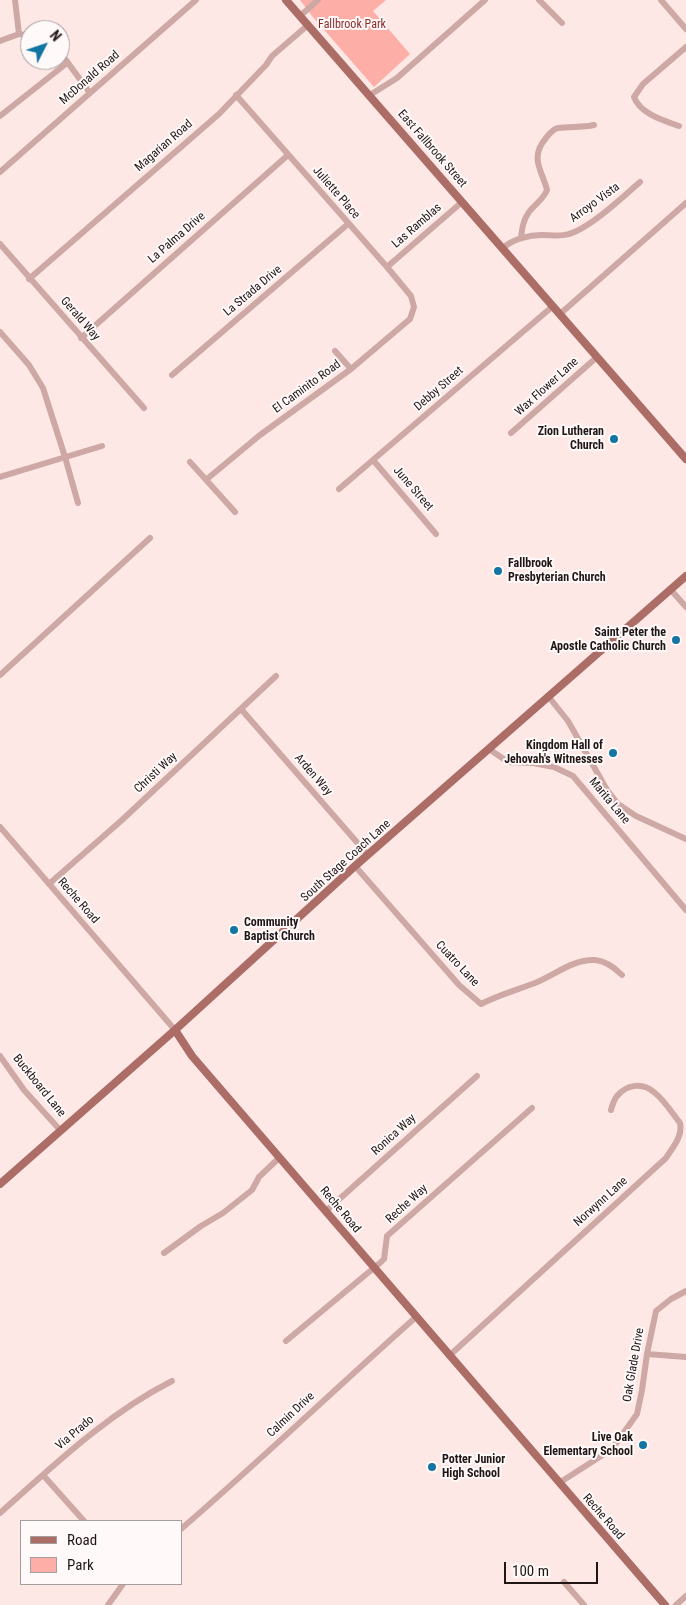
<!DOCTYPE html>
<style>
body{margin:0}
#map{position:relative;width:686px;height:1605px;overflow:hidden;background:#fee8e5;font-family:"Roboto Condensed",sans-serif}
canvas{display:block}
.legend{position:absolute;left:20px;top:1520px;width:162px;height:65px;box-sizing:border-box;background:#fff9f9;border:1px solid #a59e9e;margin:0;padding:6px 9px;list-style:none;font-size:15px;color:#1f1615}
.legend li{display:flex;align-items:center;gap:10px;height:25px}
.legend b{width:25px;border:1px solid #a59e9e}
.north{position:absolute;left:20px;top:20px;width:50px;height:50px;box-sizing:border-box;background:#fff9f9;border:1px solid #a59e9e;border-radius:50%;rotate:49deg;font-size:14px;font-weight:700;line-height:20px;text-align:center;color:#1f1615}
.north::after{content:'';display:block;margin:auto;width:18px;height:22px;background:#1375a2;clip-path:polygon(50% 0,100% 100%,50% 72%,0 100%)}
.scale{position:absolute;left:504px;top:1562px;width:94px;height:22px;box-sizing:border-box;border:2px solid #1f1615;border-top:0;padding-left:6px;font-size:15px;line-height:18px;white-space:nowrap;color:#1f1615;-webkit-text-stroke:4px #fff9f9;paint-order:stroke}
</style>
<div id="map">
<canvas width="686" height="1605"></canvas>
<ul class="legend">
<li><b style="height:6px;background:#ac6d67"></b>Road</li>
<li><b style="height:14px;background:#fdaea6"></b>Park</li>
</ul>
<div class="north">N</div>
<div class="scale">100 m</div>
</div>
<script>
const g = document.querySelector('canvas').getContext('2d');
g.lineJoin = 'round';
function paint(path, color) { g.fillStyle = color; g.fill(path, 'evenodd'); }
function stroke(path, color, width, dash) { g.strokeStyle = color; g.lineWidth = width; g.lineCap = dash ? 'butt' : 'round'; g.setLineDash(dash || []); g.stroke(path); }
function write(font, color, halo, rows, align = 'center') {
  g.font = font + ' "Roboto Condensed",sans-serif'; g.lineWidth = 4; g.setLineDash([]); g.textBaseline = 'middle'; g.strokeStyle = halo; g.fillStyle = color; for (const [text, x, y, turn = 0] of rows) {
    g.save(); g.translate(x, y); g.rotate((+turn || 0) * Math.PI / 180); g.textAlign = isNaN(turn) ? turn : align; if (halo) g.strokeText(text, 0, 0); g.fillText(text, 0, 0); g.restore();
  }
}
paint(new Path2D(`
 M300,0h86l-13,11 37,43 -36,33 -62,-71z`), '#fdaea6');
stroke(new Path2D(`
 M15,0l4,34
 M539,0l23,23
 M661,0l25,29
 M300,16l18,-16
 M0,41l19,-7 11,2
 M60,52l30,41
 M370,95l27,-17 88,-78
 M0,116l67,-53
 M679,126c-14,-5 -39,-12 -45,-29l9,-13 43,-37
 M0,172l196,-172
 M521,238c1,-9 2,-18 8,-26 6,-8 14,-12 18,-22 -5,-20 -18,-32 -1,-52 3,-4 7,-9 12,-10 12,-2 24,0 36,-3
 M0,244l144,164
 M503,248c10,-9 26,-13 39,-13 9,0 18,2 27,-1 21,-6 54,-37 71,-52
 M387,267l75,-65
 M29,279l190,-165 47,-49 6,-9 36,-31
 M560,314l126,-111
 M0,332l29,33 14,23 22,69 13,46
 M81,338l207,-183
 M335,351l16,18
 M172,375l176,-151
 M511,433l86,-76
 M373,460l63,74
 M190,462l45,50
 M0,477l102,-31
 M207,479l53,-44 91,-66 59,-50 4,-12 -3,-11 -24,-29 -151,-172
 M339,489l214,-183
 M671,590l15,17
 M0,675l150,-137
 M548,696l20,25 39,69 11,14 18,12 50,23
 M241,709l127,146
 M489,749l19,13 25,1 21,4 19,9 113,134
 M0,827l175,203
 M355,866l104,119 22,19c17,-9 36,-14 54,-21 20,-8 38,-24 60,-23 10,1 20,8 27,15
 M49,884l73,-64 154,-144
 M0,1056l24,34 36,40
 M326,1211l151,-135
 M164,1253l37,-27 22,-13 29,-23 7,-13 21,-20
 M286,1341l95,-79 3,-3 3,-23 145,-128
 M647,1354l39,3
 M449,1356l217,-198c7,-11 17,-22 14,-35 -8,-10 -15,-22 -25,-30 -12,-11 -28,-9 -38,3 -3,4 -5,10 -6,14
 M43,1475l41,46
 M559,1483l53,-34 25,-35 5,-24 5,-36 9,-43 15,-12 15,-8
 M0,1513c54,-48 107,-99 172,-132
 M181,1529c80,-69 156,-142 235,-212
 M564,1582l20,23
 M108,1605l15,-21
 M676,1605l10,-9`), '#cda8a4', 6);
stroke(new Path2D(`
 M286,0l400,459
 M175,1030l17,26 473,549
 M0,1184l175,-154 180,-164 331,-290`), '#ac6d67', 8);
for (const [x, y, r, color] of [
 [614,439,5,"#1375a2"],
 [498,571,5,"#1375a2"],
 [676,640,5,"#1375a2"],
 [613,753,5,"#1375a2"],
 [234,930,5,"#1375a2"],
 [643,1445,5,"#1375a2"],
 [432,1467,5,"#1375a2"]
]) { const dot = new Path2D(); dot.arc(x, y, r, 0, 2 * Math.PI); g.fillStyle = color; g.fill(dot); stroke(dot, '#fff9f9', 2); }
write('12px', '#892d2a', '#fff9f9', [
 ["Fallbrook Park",352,25]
]);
write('12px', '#1f1615', '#fff9f9', [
 ["McDonald Road",90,78,-41],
 ["Magarian Road",164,146,-41],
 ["East Fallbrook Street",432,149,49],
 ["Juliette Place",336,193,49],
 ["Arroyo Vista",595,203,-36],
 ["Las Ramblas",417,226,-41],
 ["La Palma Drive",177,238,-41],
 ["La Strada Drive",253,291,-40],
 ["Gerald Way",80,319,49],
 ["El Caminito Road",307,387,-36],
 ["Wax Flower Lane",547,387,-42],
 ["Debby Street",439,389,-41],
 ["June Street",413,489,49],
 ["Christi Way",156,773,-43],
 ["Arden Way",313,775,49],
 ["Marita Lane",609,801,50],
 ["South Stage Coach Lane",346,861,-42],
 ["Reche Road",78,901,49],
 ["Cuatro Lane",457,964,47],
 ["Buckboard Lane",39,1086,51],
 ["Ronica Way",394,1135,-42],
 ["Norwynn Lane",601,1202,-42],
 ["Reche Way",407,1204,-42],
 ["Reche Road",340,1210,50],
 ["Oak Glade Drive",634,1365,-80],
 ["Calmin Drive",291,1415,-43],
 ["Via Prado",75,1433,-40],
 ["Reche Road",603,1517,49]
]);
write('bold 12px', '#1f1615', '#fff9f9', [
 ["Zion Lutheran",604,432],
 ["Church",604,446],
 ["Fallbrook",508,564,"left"],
 ["Presbyterian Church",508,578,"left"],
 ["Saint Peter the",666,633],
 ["Apostle Catholic Church",666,647],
 ["Kingdom Hall of",603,746],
 ["Jehovah's Witnesses",603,760],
 ["Community",244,923,"left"],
 ["Baptist Church",244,937,"left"],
 ["Live Oak",633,1438],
 ["Elementary School",633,1452],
 ["Potter Junior",442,1460,"left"],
 ["High School",442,1474,"left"]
], 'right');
</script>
